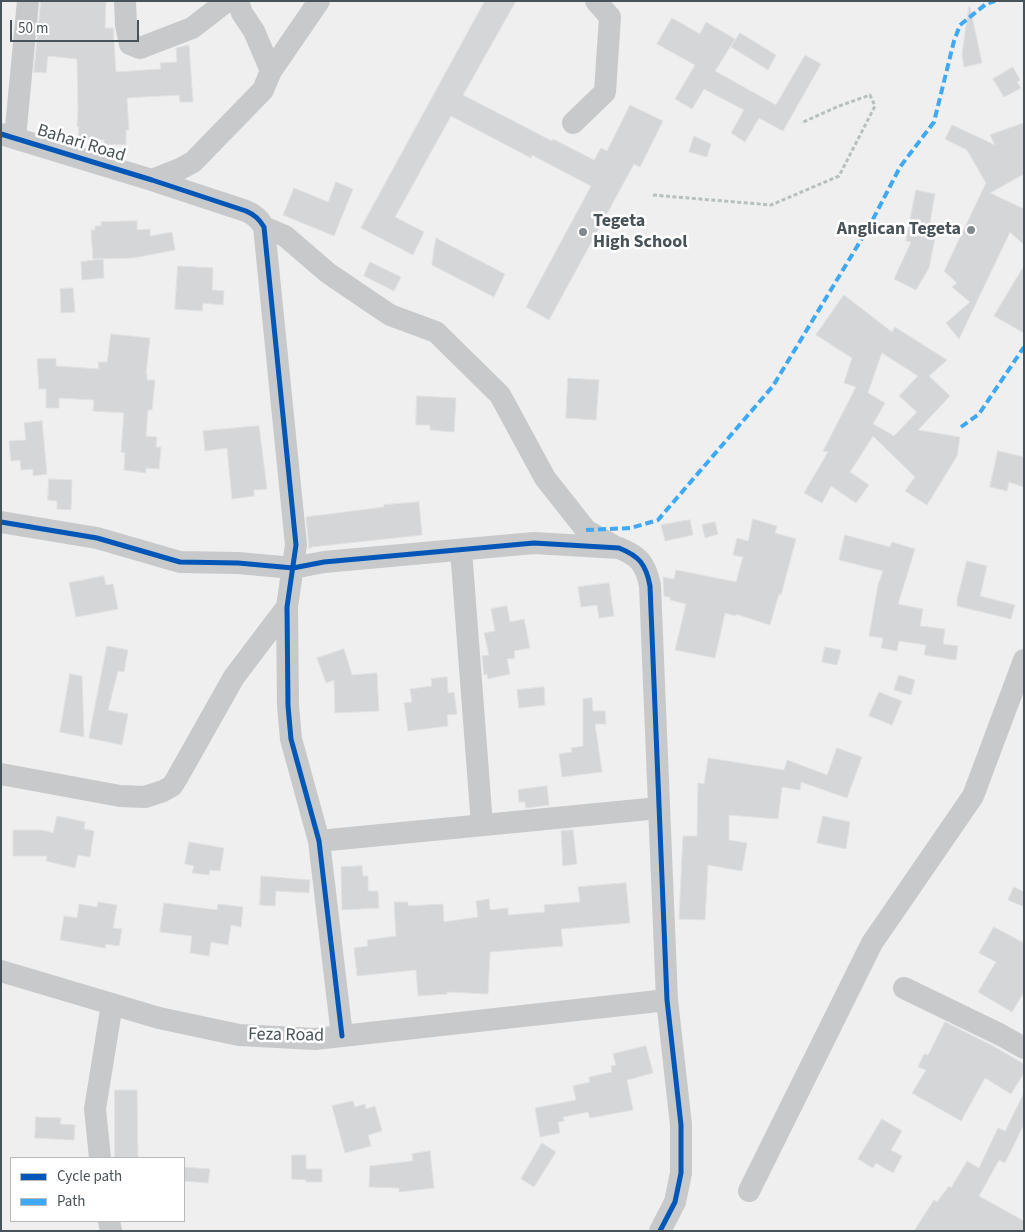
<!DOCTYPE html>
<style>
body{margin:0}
#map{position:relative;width:1025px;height:1232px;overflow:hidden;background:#efefef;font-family:"Source Sans 3",sans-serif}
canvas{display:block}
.frame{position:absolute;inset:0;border:2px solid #485259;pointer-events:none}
.legend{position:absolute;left:10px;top:1157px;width:175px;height:65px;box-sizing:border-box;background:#fff;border:1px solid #b6babd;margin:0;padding:6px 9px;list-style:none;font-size:15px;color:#485259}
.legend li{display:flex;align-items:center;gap:10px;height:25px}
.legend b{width:25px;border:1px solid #b6babd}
.scale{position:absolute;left:10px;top:20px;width:129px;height:22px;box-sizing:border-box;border:2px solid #485259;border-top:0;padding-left:6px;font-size:15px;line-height:18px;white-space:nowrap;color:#485259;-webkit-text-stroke:4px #fff;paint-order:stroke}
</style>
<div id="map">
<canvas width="1025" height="1232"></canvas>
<div class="frame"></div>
<ul class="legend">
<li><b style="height:6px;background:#0057b8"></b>Cycle path</li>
<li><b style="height:6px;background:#3fa9f5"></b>Path</li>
</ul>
<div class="scale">50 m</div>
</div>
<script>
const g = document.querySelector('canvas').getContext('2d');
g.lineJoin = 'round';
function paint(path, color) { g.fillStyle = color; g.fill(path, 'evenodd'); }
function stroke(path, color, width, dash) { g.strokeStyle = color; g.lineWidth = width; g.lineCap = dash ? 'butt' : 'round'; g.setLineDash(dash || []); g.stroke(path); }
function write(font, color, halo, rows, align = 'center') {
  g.font = font + ' "Source Sans 3",sans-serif'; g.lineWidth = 5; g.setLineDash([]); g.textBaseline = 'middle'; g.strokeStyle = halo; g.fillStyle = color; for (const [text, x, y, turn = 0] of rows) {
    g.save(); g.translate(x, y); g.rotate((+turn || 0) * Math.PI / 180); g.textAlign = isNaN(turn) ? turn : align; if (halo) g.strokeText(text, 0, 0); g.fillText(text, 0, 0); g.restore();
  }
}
const building = new Path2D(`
 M41,1h65l-1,27h8l3,44 45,-3 -1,-6 17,-1 -1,-14 13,-3 4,57h-13l-1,-7 -52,3 2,32h-3v15l-22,-1v-4l-26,-2 1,-11 -2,-1 1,-17 -1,-50 -29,-3 -2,17 -12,-1z
 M485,1h31l-53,94 89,46 1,-2 41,21 7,-12 6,3 23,-46 33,16 -23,46 -6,-3 -85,156 -23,-13 65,-121 -59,-31 -1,3 -80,-42 -56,101 29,15 -11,23 -52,-27z
 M969,7h1l12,56 -18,4 -2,-12z
 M672,18l28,16 6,-12 29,17 -20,32 61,34 29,-50 16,9 -38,67 -24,-13 -14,24 -14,-9 13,-23 -40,-21 -12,20 -17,-10 20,-34 -38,-21z
 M740,33l36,22 -8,15 -37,-23z
 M1013,67l7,13 -3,2 4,6 -17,9 -11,-18z
 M1024,123v51l-34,19 34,16v36l-14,-13 -51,107 -13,-16 24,-21 -18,-15 5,-4 -13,-12 42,-88 -19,-33 -22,-11 7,-14 43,20 -5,-10z
 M694,136l17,8 -4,13 -18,-5z
 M336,182l17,7 -19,47 -51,-21 11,-27 34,14z
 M916,190l19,4 -5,28 8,1 -9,45 -13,22 -22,-11 17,-37 -5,-1z
 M137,221v9l13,-1v7l22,-4 3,18 -42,8 -40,1 -2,-29h4v-4h6v-4z
 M436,238l69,36 -11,23 -62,-32z
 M103,259l1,19 -22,2 -1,-18z
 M370,262l31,15 -7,14 -30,-15z
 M178,266l35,2 -1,22 12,1 -1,14 -20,-2 -1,8 -27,-2z
 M1024,266v67l-30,-17z
 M73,288l2,24 -14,1 -1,-24z
 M844,295l48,37 3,-5 52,33 -18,16 21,20 -32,34 42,7 -3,19 -30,49 -22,-14 10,-14 -42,-41 -23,36 19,13 -13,18 -25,-17 -9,17 -18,-10 24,-41 -5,-1 33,-64 -12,-4 8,-25 -36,-23zM882,353l36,23 -19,20 18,16 -23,24 -21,-12 12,-21 -17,-10z
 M111,334l39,4 -4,35 1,1v6h8l-3,30h-4l-2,26 11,1 -1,10h5l-2,22 -13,-1v5l-22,-3 1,-17 -4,-1 3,-39 -31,-2 1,-11 -35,-2v10h-13v-19h-7l-2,-30 19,-1v8l43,3 -1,-7h9z
 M568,378l31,2 -3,40 -30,-2z
 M417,396l39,2 -2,34 -24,-2v-5h-14z
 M42,421l5,53 -14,2v-7l-12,1 -1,-10 -9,1 -2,-20 17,-1 -2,-17z
 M259,426l8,63 -13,1v6l-22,3 -5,-51 -22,3 -2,-20z
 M998,451l26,6v30l-15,-5 -2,9 -17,-4z
 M49,479l23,1 -1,30 -14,-1v-8l-9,-1z
 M419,502l3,33 -111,12v1l-2,1 -3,-32 78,-10v-2z
 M753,519l24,7 -2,7 21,6 -15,56 -2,-1 -9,31 -34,-11v2l-11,-3 -10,45 -40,-8 11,-46 -16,-4v-3l-6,-1 -1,-19 11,2 2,-9 60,12 7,-25 -10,-2 4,-17 11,3z
 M690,520l3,15 -28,6 -4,-16z
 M715,522l3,12 -13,4 -3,-13z
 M845,535l45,12 2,-5 23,7 -17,55 25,5 -3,17 25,3 -2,15 15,2 -2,14 -32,-5 2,-10 -27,-4 -2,10 -16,-3 2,-10 -14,-2 9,-51 5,-14 -44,-11z
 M967,561l20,5 -7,30 35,9 -4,14 -54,-13v-6z
 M104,576l2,9 7,-1 5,25 -42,8 -7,-34z
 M609,583l5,33 -15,2 -2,-13 -16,2 -3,-20z
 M507,606l3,16 14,-3 6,29 -16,3 1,7 -8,1 3,15 -22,5 -1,-5 -3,1 -2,-19 7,-1 -5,-22 11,-2 -4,-22z
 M107,646l21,4 -4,22 -6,-1 -10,39 20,4 -6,31 -33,-7z
 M825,647l16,3 -4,15 -15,-3z
 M344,649l8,26 25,-2 2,38 -44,2 -1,-33 -8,3 -9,-25z
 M70,674l12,2 2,61 -24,-5z
 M899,675l16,5 -4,15 -17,-5z
 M447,677l1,16 6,-1 3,22 -10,1 1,11 -40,5 -4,-28 8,-1 -2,-13 22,-3 -1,-7z
 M544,687l1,18 -26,3 -2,-18z
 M879,692l23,9 -10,24 -23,-9z
 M592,698l1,13h12l1,13h-11l7,48 -40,5 -3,-23 13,-2 -1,-4 12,-2v-47z
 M837,748l25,9 -15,41 -46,-16 -1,8 -18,-3 -4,32 -49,-4v25l18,3 -5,28 -34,-6 -3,55 -26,-1 4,-83h14l1,-53 6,1 4,-26 76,12 3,-10 40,15z
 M547,786l2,19 -23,3 -1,-6h-6l-1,-12z
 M57,816l28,6 -1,7 10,2 -4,26 -12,-2 -3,13 -29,-7 1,-5h-34v-26h29l11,3z
 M823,816l27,6 -4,27 -29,-6z
 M573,830l4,34 -14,2 -2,-35z
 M189,842l35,6 -4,23 -10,-1 -1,5 -17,-2 2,-7 -9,-2z
 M362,866l1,10h5v15h10l1,17 -37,2 -1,-43z
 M261,876l49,4 -1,13 -33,-2 -1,15 -15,-1z
 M626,883l4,40 -69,6 2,17 -73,6 -2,42 -41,-2v2l-29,2 -2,-26 -59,6 -3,-28 14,-2 -1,-6 29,-4 -2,-34h14v4l35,-2 1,18 34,-5 -2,-16 13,-2 1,11 18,-2v7l37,-3 -1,-7 36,-3 -2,-15z
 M1014,887l10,5v15l-16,-7z
 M98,902l19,3 -4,23 9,1 -3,17 -13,-2 -1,4 -45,-8 4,-24 13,2 2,-14 18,3z
 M164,903l53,7 1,-6 25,3 -2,20 -10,-2 -3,20 -17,-3 -2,14 -19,-3 2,-17 -32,-4z
 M994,927l30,16v49l-12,20 -34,-20 18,-30 -17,-9z
 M945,1022l50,25 29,17v9l-13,21 -26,-16 -24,43 -49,-28 14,-23 -8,-3 6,-13 4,1z
 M646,1046l7,27 -26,7 6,30 -43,8 -2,-6 -25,5 1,4 -6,1 2,11 -20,4 -5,-29 41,-8 -3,-14 17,-4 -1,-5 23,-5 -1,-6 5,-1 -3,-11z
 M115,1090h22l1,68h-23z
 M1024,1093v31l-19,39 -6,-3 -20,36 45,25v10h-110l20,-31 3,2 12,-16 2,2 16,-27 12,7 19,-40 7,3z
 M353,1101l2,6 10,-3 1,5 9,-3 7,25 -14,4 3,11 -26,7 -13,-47z
 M36,1117l25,1 -1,6 15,1 -1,15 -39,-2z
 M882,1119l20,12 -11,19 11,6 -9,17 -17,-10 -3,5 -15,-9z
 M542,1143l14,9 -22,35 -13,-8z
 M430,1151l4,37 -35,4v-4l-30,-1 1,-21 43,-5 -1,-7z
 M292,1155h14v14h16v13h-16v-2l-14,-1z
 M184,1167l26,2 -2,14 -24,-2z`);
paint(building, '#d5d6d8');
stroke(building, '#e1e1e2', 1);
stroke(new Path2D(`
 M653,195l118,10 68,-29 36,-70 -5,-11 -31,11 -38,17`), '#b7c0bd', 3, [4, 2.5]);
stroke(new Path2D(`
 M125,1l1,24 4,19 10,4 52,-20 35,-27
 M238,1l4,12 12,18 17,40
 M573,123l32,-31 5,-75 -14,-16
 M1,134l151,46 94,31c9,4 13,8 18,16l32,318 -9,62 1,99 3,33 28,102 23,195
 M15,138l13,-137
 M152,180l28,-11 13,-7 70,-72 8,-19 48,-70
 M264,227l21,9 43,37 62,42 46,17 64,63 45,83 41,52 28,16
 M1,522l96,16 83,24 58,1 55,5 31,-6 210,-19 85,5c20,8 27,16 31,38l17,414 14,125v48l-6,29 -15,29
 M461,550l21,275
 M1,774l119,22 25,1 18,-6 9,-5 5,-8 57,-101 53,-70
 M319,841l340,-33
 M1,971l158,47 80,17 76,4 352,-39
 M904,988l97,47 23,13
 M100,1158l-5,-49 17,-105
 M749,1191l123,-248 101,-147 51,-136
 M109,1221l2,10`), '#c7c9ca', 22);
stroke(new Path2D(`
 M961,427l18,-13 45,-67
 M586,530l45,-2 27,-8 115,-134 97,-161 30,-58 34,-45 20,-81 6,-16 26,-21 9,-3`), '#3fa9f5', 4, [8, 4]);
stroke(new Path2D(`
 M1,134l151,46 94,31c9,4 13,8 18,16l32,318 -9,62 1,99 3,33 28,102 23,195
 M1,522l96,16 83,24 58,1 55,5 31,-6 210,-19 85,5c20,8 27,16 31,38l17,414 14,125v48l-6,29 -15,29`), '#0057b8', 5);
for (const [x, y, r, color] of [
 [971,230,5,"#82898e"],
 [583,232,5,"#82898e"]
]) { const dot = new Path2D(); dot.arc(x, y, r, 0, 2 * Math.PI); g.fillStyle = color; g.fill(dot); stroke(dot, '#fff', 2); }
write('18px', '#485259', '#fff', [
 ["Bahari Road",81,144,17],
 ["Feza Road",286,1036,1]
]);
write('bold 18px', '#485259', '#fff', [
 ["Tegeta",593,222],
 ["High School",593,243],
 ["Anglican Tegeta",961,230,"right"]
], 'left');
</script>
